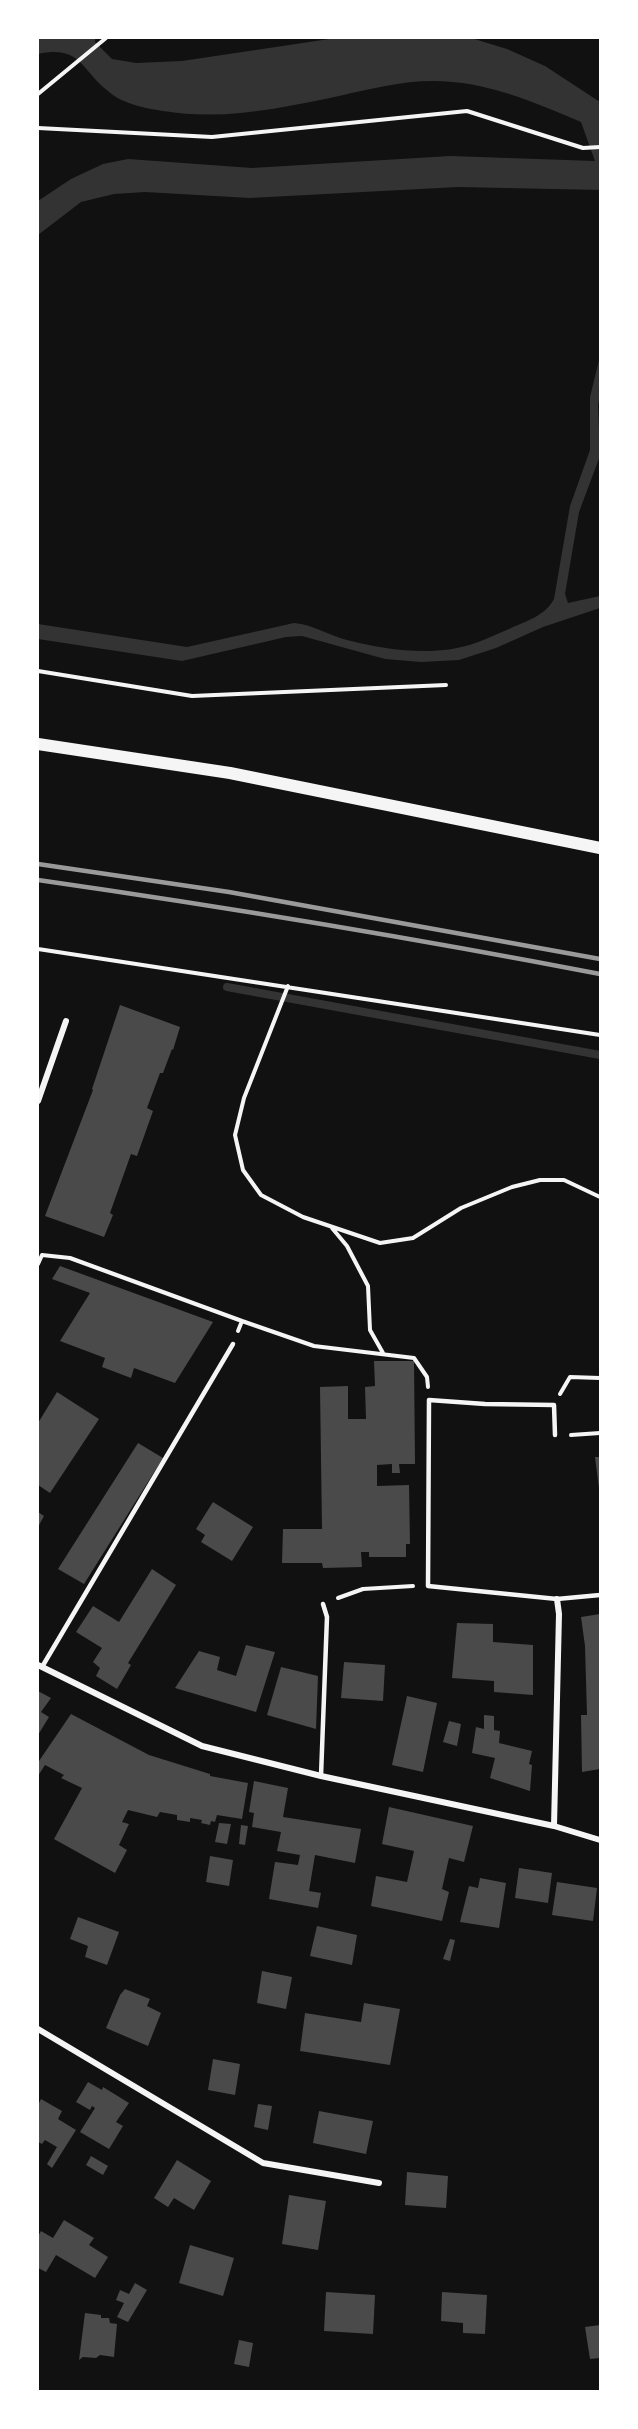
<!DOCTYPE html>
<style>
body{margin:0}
#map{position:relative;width:638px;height:2429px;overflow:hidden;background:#111;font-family:Bitter,serif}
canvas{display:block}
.frame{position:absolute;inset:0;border:39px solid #fff;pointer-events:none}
</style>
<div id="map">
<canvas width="638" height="2429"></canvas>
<div class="frame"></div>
</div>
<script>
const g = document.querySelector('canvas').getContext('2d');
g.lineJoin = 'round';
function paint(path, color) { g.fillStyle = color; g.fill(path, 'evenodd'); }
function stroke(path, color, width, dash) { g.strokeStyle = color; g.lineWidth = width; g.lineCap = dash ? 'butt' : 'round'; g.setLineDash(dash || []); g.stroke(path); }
paint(new Path2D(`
 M38,38h57v4l17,17 24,4 46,-2 154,-23h135l36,11 38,17 55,36v93v-5l-142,-3 -208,11 -105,-6 -31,2 -33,8 -43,33v-34l33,-22 32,-15 25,-5 124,9 198,-12 145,5 -14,-39c-47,-20 -95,-41 -148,-41 -32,0 -63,8 -94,15 -58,12 -116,25 -176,15 -18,-3 -41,-7 -55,-20 -28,-22 -27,-46 -70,-37z
 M600,356v38l-2,11 2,51 -21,56 -14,82 3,9 32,-7v12l-57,19 -47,21 -37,12 -38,2 -36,-3 -83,-23 -16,1 -104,24 -144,-22v-15l149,23 107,-24c20,2 34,12 53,17 34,9 75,15 110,8 18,-3 35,-12 52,-19 17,-8 36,-13 45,-30l16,-93 20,-56v-53z`), '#333');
stroke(new Path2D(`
 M227,987l373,68`), '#333', 8);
paint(new Path2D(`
 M120,1005l60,22 -7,23 -1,-1 -9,24h-3l-13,35 6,3 -16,45 -6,-2 -21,59 3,2 -9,22 -59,-21 48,-126 -1,-1z
 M60,1266l153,56 -38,61 -41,-15 -3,10 -29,-11 3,-9 -45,-17 30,-48 -38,-14z
 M374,1361h40l1,103h-16l1,9h-8v-9l-15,1v21l32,-1 1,59h-4v13h-37v-5h-8l1,15 -39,1 -1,-5h-40l1,-34h39l-2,-142 28,-1v33h18l-1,-32 10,-1z
 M57,1392l42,27 -49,74 -12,-8v-62z
 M138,1443l25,15 -79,126 -26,-15z
 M595,1457h5v31h-1z
 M213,1502l40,25 -21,34 -31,-19 4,-7 -9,-6z
 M38,1512l6,4 -6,11z
 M152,1569l24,16 -48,78 3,2 -14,24 -21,-13 4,-8 -7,-6 9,-14 -26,-16 17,-26 26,16z
 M600,1614v155l-18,3 -1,-57h6l-2,-69 -4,-29z
 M457,1623l36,1v18l40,3v50l-39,-3v-11l-42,-3z
 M246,1645l29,7 -19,60 -81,-24 24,-37 21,6 -3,13 19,6z
 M344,1662l41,3 -2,36 -42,-3z
 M281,1667l37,9 -2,53 -49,-14z
 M38,1691l13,7 -10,14 8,5 -11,18z
 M407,1696l30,7 -14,69 -31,-7z
 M71,1714l78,41 61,19v2l38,7 -6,36 -25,-4 -2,7 -4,-1 -1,4 -9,-2 1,-3 -12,-2v4l-13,-2v-5l-17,-3 -3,5 -29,-7 -6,12 7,2 -10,21 8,5 -12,23 -61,-34 28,-51 -21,-10 3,-3 -19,-10 -7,11v-16l1,1z
 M484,1715l10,1v14l6,1 -1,12 33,8 -3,13 3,1 -2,26 -40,-13 5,-20 -23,-5 4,-26 8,2z
 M449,1721l12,3 -4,22 -14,-4z
 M254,1781l34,7 -5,29 78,12 -6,34 -40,-8 -6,36 12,2 -3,15 -49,-9 6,-37 23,3 2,-10 -23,-4 4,-19 -29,-5 2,-14 -5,-1z
 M389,1807l84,19 -9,36 -15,-4 -7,31 7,3 -7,29 -71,-15 5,-30 31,6 7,-31 -32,-7z
 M219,1823l12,1 -4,20 -12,-2z
 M241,1825l7,1 -3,19 -6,-1z
 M210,1856l23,4 -4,26 -23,-4z
 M519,1868l33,5 -4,30 -33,-5z
 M480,1878l26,5 -7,45 -39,-6 9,-36 9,2z
 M557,1882l40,6 -4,33 -41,-6z
 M78,1917l41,15 -12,33 -22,-8 3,-11 -18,-7z
 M317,1926l40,9 -5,30 -42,-9z
 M450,1939l5,1 -5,21 -7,-2z
 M262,1971l30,6 -6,32 -29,-6z
 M125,1989l25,10 -3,7 14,7 -13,33 -42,-18 14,-33z
 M364,2003l36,6 -10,56 -90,-14 5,-38 56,9z
 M213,2059l27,5 -5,31 -27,-5z
 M88,2082l14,8 1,-3 26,16 -13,19 7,4 -14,23 -29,-17 15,-24 -3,-2 -2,4 -14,-8z
 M41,2099l21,12 -4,8 18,11 -24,38 -5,-4 10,-17 -12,-7 -3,4 -4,-2v-37z
 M258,2104l14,2 -4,24 -14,-3z
 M319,2111l54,10 -7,33 -53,-11z
 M91,2156l17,10 -5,9 -17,-10z
 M177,2160l34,21 -17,29 -20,-12 -6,9 -14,-9z
 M407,2172l41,4 -2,32 -41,-3z
 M289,2195l37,6 -8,49 -36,-6z
 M64,2220l30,18 -5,7 19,12 -13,21 -39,-23 -10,17 -8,-4v-32l3,-5 12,7z
 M190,2245l44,13 -11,38 -44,-13z
 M135,2283l12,7 -19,32 -11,-5 7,-14 -8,-3 4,-10 9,4z
 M326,2292l49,3 -2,39 -49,-3z
 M442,2292l45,3 -2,39 -22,-1v-10l-22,-2z
 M85,2313l16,2v3h8l1,5 7,1 -3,33 -14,-2 -4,3 -13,-1 -4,3z
 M600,2325v33l-10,1 -5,-32z
 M239,2340l14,3 -4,24 -15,-3z`), '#4a4a4a');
stroke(new Path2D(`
 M38,94l68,-56
 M38,128l174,9 255,-26 116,37 17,-1
 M38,671l154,25 254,-11
 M38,949l562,86
 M288,986l-44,112 -9,37 8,35 18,25 42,22 77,26 33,-5 48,-30 51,-21 28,-7h24l36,17
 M332,1228l15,18 21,40 2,44 13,23
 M38,1264l4,-9 28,3 172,63
 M238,1331l4,-10 72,25 100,12 13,19 1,10
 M560,1394l10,-17 30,1
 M571,1435l29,-2
 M338,1598l25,-9 50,-3`), '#f5f5f5', 4);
stroke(new Path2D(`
 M555,1435l-1,-30 -69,-1 -56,-4 -1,186 129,13 43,-4
 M42,1667l191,-323
 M321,1776l6,-159 -4,-13`), '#f5f5f5', 4.5);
stroke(new Path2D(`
 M38,1101l28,-80
 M38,1665l164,81 119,30 233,50 46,14
 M554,1826l5,-212 -2,-15
 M38,2029l225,134 116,20`), '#f5f5f5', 6);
stroke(new Path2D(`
 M38,744l192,29 370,75`), '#f5f5f5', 12);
stroke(new Path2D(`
 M38,864l191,28 371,67
 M38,880c188,27 375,58 562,94`), '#9a9a9a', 4.5);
</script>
